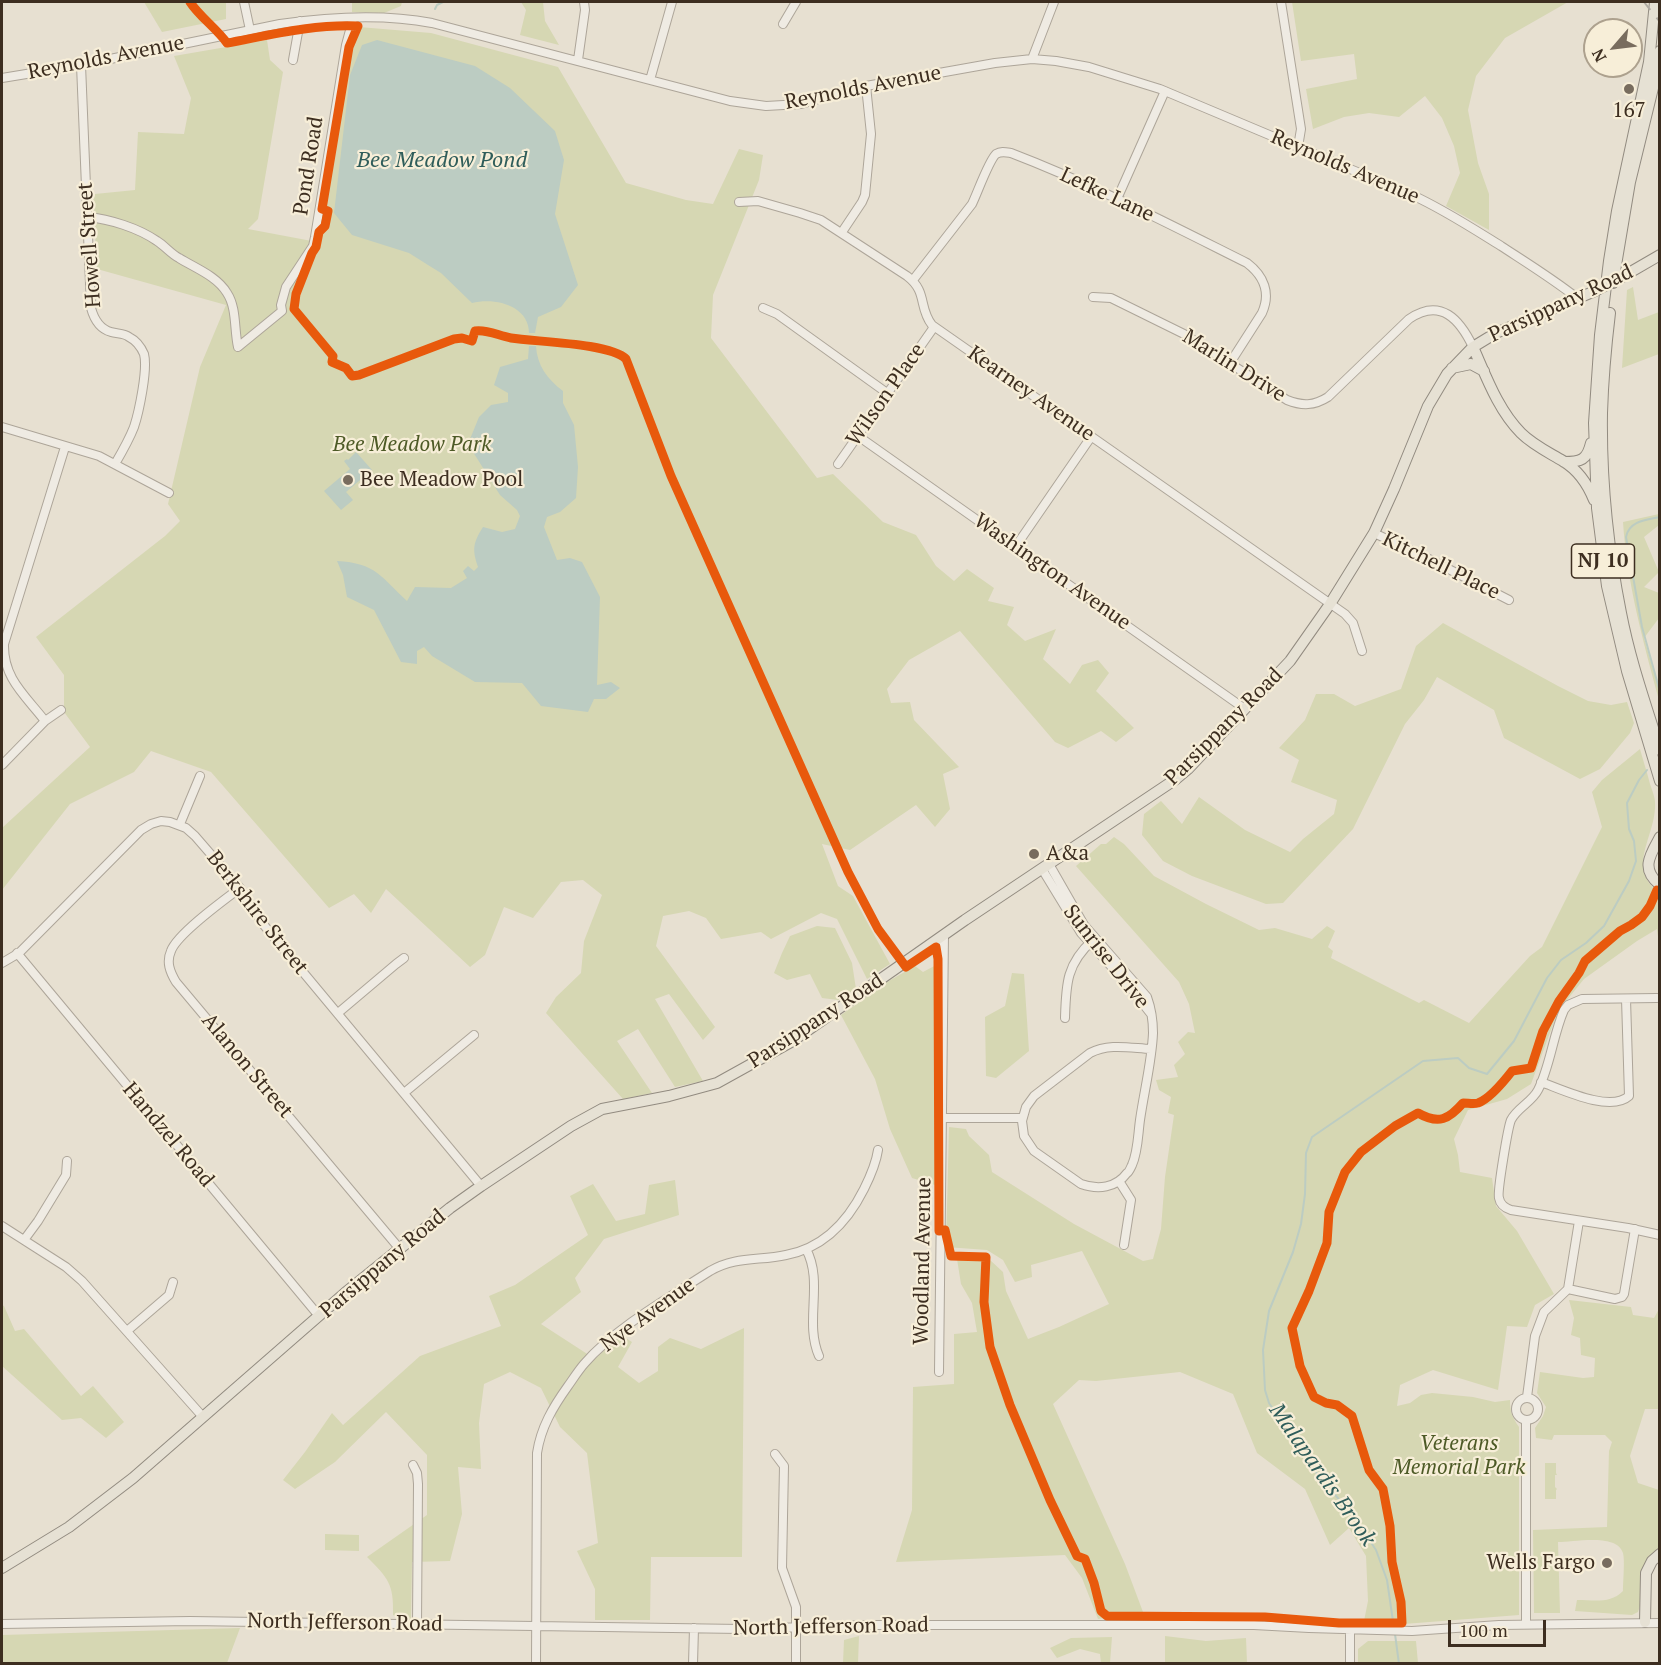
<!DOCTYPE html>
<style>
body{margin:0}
#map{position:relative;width:1661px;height:1665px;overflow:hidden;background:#e7e0d1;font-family:"PT Serif",serif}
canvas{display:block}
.frame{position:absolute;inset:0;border:3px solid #3d2e20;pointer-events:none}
.north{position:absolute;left:1583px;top:18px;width:60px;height:60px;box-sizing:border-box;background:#f7eed8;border:2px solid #ada18e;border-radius:50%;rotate:242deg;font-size:16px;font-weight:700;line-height:24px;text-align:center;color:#3d2e20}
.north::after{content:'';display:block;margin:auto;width:21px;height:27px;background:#786c5e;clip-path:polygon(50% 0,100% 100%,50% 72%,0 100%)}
.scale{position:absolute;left:1448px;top:1620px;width:98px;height:27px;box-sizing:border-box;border:3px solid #3d2e20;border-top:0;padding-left:8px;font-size:18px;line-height:21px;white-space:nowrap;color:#3d2e20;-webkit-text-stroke:4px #f7eed8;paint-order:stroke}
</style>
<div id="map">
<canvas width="1661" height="1665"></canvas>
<div class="frame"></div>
<div class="north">N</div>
<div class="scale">100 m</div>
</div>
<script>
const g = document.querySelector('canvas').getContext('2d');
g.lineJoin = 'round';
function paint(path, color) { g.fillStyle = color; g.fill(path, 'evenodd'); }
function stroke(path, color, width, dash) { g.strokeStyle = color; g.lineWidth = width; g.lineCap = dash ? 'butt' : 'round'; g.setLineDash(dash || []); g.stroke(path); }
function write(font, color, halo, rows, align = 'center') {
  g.font = font + ' "PT Serif",serif'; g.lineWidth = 4.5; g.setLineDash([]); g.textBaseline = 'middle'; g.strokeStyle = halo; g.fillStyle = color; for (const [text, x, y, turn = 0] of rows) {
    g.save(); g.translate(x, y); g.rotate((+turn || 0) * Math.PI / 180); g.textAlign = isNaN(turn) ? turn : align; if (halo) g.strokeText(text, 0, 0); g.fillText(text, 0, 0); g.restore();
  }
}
paint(new Path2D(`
 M144,2h82v17l-64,13z
 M352,2h50l-1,4 -17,7 -32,-1z
 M521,2h22l2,19 14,24 -39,-10 6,-25z
 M1292,2h276l-63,36 -29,38 -8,34 10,53 11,31v36l-43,-24 14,-33 -6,-27 -12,-28 -17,-22 -26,21 -30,-4 -25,4 -31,12 -7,-40 51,-10 -3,-25 -53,7z
 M359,27l72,6 127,34 68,116 60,17 27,4 26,-55 24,6 -4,25 -46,115 -2,43 106,140 16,-4 50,48 33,13 20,31 18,15 13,-12 27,19 -6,13 26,6 -7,18 18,16 31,-12 -13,30 27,25 12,-19 16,-5 11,13 -13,18 38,37 -18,14 -15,-11 -33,17 -13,-6 -95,-111 -51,29 -22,29 4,14 19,-1 4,18 45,47 -16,7 7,35 -15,18 -19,-22 -66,45 -28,-6 16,42 15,10 37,68 -23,15 -30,-60 -16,-6 -50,26 -10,-7 -40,7 -15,-21 -17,-7 -26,5 -7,30 59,81 -12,13 -34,-46 -14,5 48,82 -28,6 -37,-58 -21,12 35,52 -29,6 -77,-86 10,-16 25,-24 3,-32 18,-46 -19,-15 -22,2 -28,36 -29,-11 -19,48 -15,12 -84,-78 -15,24 -17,-19 -25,14 -118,-136 -60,-21 -17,21 -64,32 -68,86v-62l88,-81 -26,-35v-37l-28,-38 129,-101 15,-15 -12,-17 32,-137 26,-62 -129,-36 -4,-69 2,-6 40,-4 3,-58 46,2 7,-36 -17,-42 93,-16 3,20 13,12 -25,147 -10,10 69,13 33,-194z
 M1633,287l5,33 21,-8v42l-37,14 5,-78z
 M1659,514v11l-15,12 15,35 -15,15 15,6v25l-15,20 13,44 2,3v15c-16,-59 -32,-117 -36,-178z
 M1443,623l115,63 30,15 23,4 16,-3 7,21 -4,10 -30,36 -20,10 -76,-41 -10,-28 -57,-33 -13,23 -19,24 -52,105 -70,74 -17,1 -74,-28 -29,-15 -21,-26 2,-21 17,-13 21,23 17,-27 46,33 45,22 13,-13 31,-25 3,-14 -46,-18 8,-22 -20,-12 26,-28 11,-26h18l21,12 46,-17 15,-43z
 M1640,749c3,11 7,23 10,35 2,6 5,13 5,18 2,34 -30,64 4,91v51l-2,-15 -20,12 -53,38 -26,32 -27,73 -24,15 -39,11 -14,29 4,16 2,17 32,6 4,28 21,25 37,63 -19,11 -8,22 -20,-1 -9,64 -65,-20 -33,15 -3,21 13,-3 11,-8 11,-2 41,4 22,5 15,-2c0,11 2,17 9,27v188l-115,9 -40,-3 4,-20 -2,-45 -17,-28 -19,17 -25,-56 -48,-36 -24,-59 -53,-22 -84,9 -17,-1 -26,24 72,160 18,48 -45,7 -16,-41 -17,-23 -169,7 16,-52 1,-123 41,-3v-50l23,-2 -5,-29 -11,-19 -4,-25 33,1 13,12 3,19 22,48 31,-12 50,-23 -27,-53 -51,14 1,12 -17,5 -12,-22 -16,-10 -41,-3 3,-120 17,2 3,7 20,19 3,17 82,52 69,37 10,-2 8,-30 4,-52 9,-62 -6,-2 3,-16 -12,-7 -3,-10 22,-3 -4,-12 11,-11 -7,-12 10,-10 7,1 -6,-29 -10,-22 -103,-116 25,-22h5l8,-7 10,7 30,32 52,28 53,26 16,-2 37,11 15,-13 8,5 -7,16 5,4 -2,7 88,45 5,-3 45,23 61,-67 12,-9 60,-120 -10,-35 10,-12z
 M817,926l18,2 17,35 4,26 -18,11 -16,-2 -12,-24 -23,6 -13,-7 8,-20 8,-17z
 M940,963l1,68 -6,154 -23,-7 -22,-49 -15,-50 -34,-64 46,-33 28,-16 8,6z
 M1012,973l12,1 5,77 -33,27 -10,-2 -1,-59 20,-11z
 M675,1180l4,35 -75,24 -29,39 6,14 -40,32 54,35 26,-24 11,7 -14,25 21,16 19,-12v-24l12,-9 31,11 43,-21 -2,229h-91l-1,63h-55v-31l-18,-38 21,-8 -11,-90 -27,-26 -19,-39 -31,-16 -26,12 -5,39 2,46 -23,-2 4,47 -12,47 -38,1 -1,60 -18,-7c1,-31 -5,-37 -26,-58l60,-42v-60l-41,-43 -51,50 -40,27 -12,-9 22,-28 27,-39 11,12 77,-69 81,-30 -12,-30 26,-11 73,-50 -18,-39 23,-12 23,37 29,-7 4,-29z
 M1569,1300l62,7 2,8 21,3 5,-9v100h-14l-15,47 8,27 21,7v57l-2,4 -16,52 -3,9 -6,3 -57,-4 2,-11c18,0 33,4 46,-9 0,-9 2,-30 0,-38 -6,-20 -49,-11 -65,-11l2,71h-26l-1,-83 74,-3 2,-76 3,-9 -7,-7h-51l-2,5 -16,-2 -1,-10 8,-12 3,-9 -9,-14 3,-21 43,6 11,-1 1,-19 -14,-3 -1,-17 -9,-3 3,-17z
 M2,1305l2,1 11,25 9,-2 57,67 12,-10 31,36 -18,16 -25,-20 -19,2 -60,-54z
 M1545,1463h11v10l1,2h-2v12l2,2 -1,1v9h-11z
 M325,1534l34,1v16l-34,-1z
 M240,1628l-13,35h-225v-28z
 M859,1636l-1,27h-15l1,-23z
 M1165,1636l41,5 40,-3 1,25h-82z
 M1112,1637l-2,26h-9l-1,-9 -20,-5 -23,9 -7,-10 21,-10z
 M1368,1641h48l2,22h-60v-14z`), '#d6d7b3');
paint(new Path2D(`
 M377,40l98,26 35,22 45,43 9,29 -9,54 23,71 -17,22 -23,10 -3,16h-6c0,-28 -35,-36 -57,-30l-31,-30 -13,-8 -19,-12 -57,-18 -18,-22 16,-138 12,-30z
 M529,346h7c1,19 11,33 27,45v12l11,22 4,42 -2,31 -16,14 -13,5 -3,10 13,33 13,-2 12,4 18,35 -3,88 14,-3 9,6 -14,11h-12l-6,13 -47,-6 -19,-23 -47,-1 -43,-26 -8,-9 -7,4v13l-16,-2 -27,-52 -27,-13 -4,-22 -6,-14c39,2 44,16 70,40l8,-14 36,1 16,-10 -4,-7 5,-5 6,5 4,-4c-6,-18 -5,-24 5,-40l19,5 13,-3 5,-13 -3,-6 -17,-15 -32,-51 11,-27 12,-12 17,-3v-9l-14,-8 6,-18 28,-8z
 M356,452l16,18 -26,22 7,8 -12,10 -17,-19 26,-22 -6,-8 3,-2 1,1z`), '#bcccc2');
stroke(new Path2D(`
 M435,9l2,-4 6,-3
 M1660,517c-14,3 -31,4 -34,20l16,90 18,65
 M1394,1628l-7,-48 -11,-30 -22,-33 -40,-47 -45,-67 -4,-13 -2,-40 6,-39 24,-59 8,-28 4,-30 1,-41 6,-16 111,-76 35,-3 11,10 18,6 27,-33 33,-63 14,-18 25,-17 18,-17 25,-45 7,-20 -2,-20 -5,-12 -2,-26 12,-23 8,-10
 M1395,1634l4,30`), '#bcccc2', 2);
const minor = new Path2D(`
 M244,2l6,28
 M1281,2l20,127 -3,18
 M783,24l13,-22
 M1032,59l22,-57
 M293,60l7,-39
 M578,60l7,-50 -1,-8
 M81,65l10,243c3,11 9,21 20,24 6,2 13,1 18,5 6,3 12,10 15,17 4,15 -5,58 -10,73 -5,13 -12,25 -19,37
 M2,78l79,-13 199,-41c48,-7 105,-10 152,-1l298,78 36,5 35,-2 65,-18 129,-23 37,-4 24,2 33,6 71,22 252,106c31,14 60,33 89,51 26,17 52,33 76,52
 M650,80l22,-78
 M1117,199l48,-108
 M739,202l19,-1 42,12 21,7 86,56c21,16 11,31 25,49l413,289 8,9 9,28
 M87,217c23,2 51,11 70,24 8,5 14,13 22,17 16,10 38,18 48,35 10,15 7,37 11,54l44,-36 -1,-6 5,-18 27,-41 2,-9 31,-192 7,-26
 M842,232l20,-30 3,-7 6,-61 -5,-48
 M913,280l59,-76c5,-10 17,-44 24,-50 5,-3 9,-2 15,-1 81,31 158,71 236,110 17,13 24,30 15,50l-32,50
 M1093,297l18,1 73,36 103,66c15,6 27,6 41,-3l81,-78c32,-22 51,1 64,28
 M763,308l14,6 110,79
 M2,427l97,29 70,37
 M858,436l387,273
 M838,464l96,-137
 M1374,533l55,26 80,41
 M1016,546l75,-109
 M45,721c-19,-25 -42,-42 -41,-77l61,-197
 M2,765l43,-44 16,-11
 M180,824l20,-48
 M1049,864l35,61 63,72c4,11 6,24 6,36 -1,27 -9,59 -13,87 -2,14 -2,32 -8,45 -1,2 -3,7 -5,8 -11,15 -29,17 -46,11l-47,-33 -10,-15 -2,-15 4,-14 8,-11 56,-43c19,-10 40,-5 61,-4
 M1042,869l39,64 48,53 22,28
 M240,888c-16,12 -63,46 -69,63 -5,11 -1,21 5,31l223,266
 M17,953l302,363
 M2,963l17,-10 122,-123 10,-6 10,-3 9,1 16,6 9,8 45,52 23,36 218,262
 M1657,998l-75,1 -14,6 -4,5c-11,25 -14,57 -26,80 -6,12 -21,18 -27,30 -3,7 -14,72 -12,78 1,6 6,10 12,12l117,18 32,7
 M338,1013l58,-49 8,-6
 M1065,1018c1,-33 1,-54 28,-78
 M1541,1082c20,7 69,31 88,14l-3,-97
 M404,1093l70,-58
 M943,1118h79
 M1119,1181l12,19 -7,45
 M2,1226l64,41 16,14 121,136
 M24,1240l14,-19 28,-46 1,-14
 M806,1249c18,33 -2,73 13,107
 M1568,1289l47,10 7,-2 2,-3 11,-65
 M127,1331l42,-36 4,-13
 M939,1372l5,-437
 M1527,1397l8,-61 9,-24 24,-23 11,-68
 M1516 1409a11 11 0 1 1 22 0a11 11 0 1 1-22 0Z
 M1526,1420v204
 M775,1454l9,12 -2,102 14,39v57
 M413,1465l4,8 1,11 -1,140
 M2,1624l188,-3 551,8 130,-4h383l55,3 103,3 87,-6 161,-2
 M1350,1630v34
 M536,1664l1,-211c4,-26 16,-46 31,-67 5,-7 10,-15 16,-22 31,-36 86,-67 126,-93 26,-15 49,-10 76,-16 37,-7 62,-34 78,-66 7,-14 12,-25 14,-39
 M693,1664l1,-36`);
const major = new Path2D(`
 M1655,2l-6,60 -32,149 -8,50 -9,74 -6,88 3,85 10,78 20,85 33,110
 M1622,277l38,-22
 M1613,283l17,-101 23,-94 7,-37
 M1610,313c-4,33 -7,67 -8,100 -1,67 6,135 19,200 9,47 25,92 39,137
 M1473,347c13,29 25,63 48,86 12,12 27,19 42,28 15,9 25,24 31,39
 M1452,368l19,-4 13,7
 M1564,462c17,0 23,-2 27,-19
 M1660,837c-10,18 -20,32 0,48
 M2,1568l67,-41 64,-49 212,-185 105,-85 31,-22 90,-60 31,-17 67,-13 48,-13 74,-41 174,-122 211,-141 12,-10 102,-108 40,-57 44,-71 20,-44 34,-83 19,-32 26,-27 23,-14 99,-42
 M1645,1622l1,-49 6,-12 8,-7`);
stroke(minor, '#ada599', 10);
stroke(major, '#928b80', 12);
stroke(minor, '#efebe3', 8);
stroke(major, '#e6e1d4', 10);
stroke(new Path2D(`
 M1644,2l16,20`), '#afaaa2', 2, [10, 10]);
const majorBridge = new Path2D(`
 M1595,291l27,-14`);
stroke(majorBridge, '#928b80', 12, []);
stroke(majorBridge, '#e6e1d4', 10);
stroke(new Path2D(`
 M190,2c9,14 26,26 37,41 43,-8 87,-19 131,-17l-9,21 -27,162 6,2 -3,15 -6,6 -3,15 -4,6 -16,41 -2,15 39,47 -1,6 14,6 6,8 7,-1 95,-36 8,-1 10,3 3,-10c12,-2 24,5 36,7 25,4 99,5 115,21l45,117 177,396 30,57 28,38 30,-20 2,12 1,272 6,-1 6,26 35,1 -2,45 6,45 20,58 40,95 27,56 8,3 9,24 7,28 6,5 158,1 74,6h63l-1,-21 -9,-40 -2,-36 -7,-37 -14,-19 -17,-54 -15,-11 -11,-2 -12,-6 -14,-31 -8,-38 17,-37 18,-48 2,-31 16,-40 16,-20 34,-26 23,-13c21,12 31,6 45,-10 5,0 11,1 15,0 11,-4 27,-23 34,-32l19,-3 12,-37 16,-30 20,-28 6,-12 35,-30 11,-6 11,-8 8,-11 7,-16 3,2`), '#e8590c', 9);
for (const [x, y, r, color] of [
 [1629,89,6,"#786c5e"],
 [348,480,6,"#786c5e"],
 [1034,854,6,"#786c5e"],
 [1607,1563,6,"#786c5e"]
]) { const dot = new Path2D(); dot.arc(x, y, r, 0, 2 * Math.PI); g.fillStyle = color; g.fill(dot); stroke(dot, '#f7eed8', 2); }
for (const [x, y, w] of [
 [1603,561,63]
]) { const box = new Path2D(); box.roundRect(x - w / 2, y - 17, w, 34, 4.5); g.fillStyle = '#f7eed8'; g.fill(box); stroke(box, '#3d2e20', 1.5); }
write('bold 20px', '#3d2e20', null, [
 ["NJ 10",1603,561]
]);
write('21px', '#3d2e20', '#f7eed8', [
 ["Reynolds Avenue",106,58,-11],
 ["Reynolds Avenue",863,88,-11],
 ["Pond Road",309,166,-81],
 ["Reynolds Avenue",1345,167,23],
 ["Lefke Lane",1107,195,25],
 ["Howell Street",90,245,-94],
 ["Parsippany Road",1561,304,-25],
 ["Marlin Drive",1234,366,32],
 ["Kearney Avenue",1031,394,35],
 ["Wilson Place",886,395,-55],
 ["Kitchell Place",1441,566,26],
 ["Washington Avenue",1052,572,35],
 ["Parsippany Road",1224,727,-45],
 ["Berkshire Street",257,913,52],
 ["Sunrise Drive",1106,957,52],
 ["Parsippany Road",816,1021,-33],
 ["Alanon Street",247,1066,50],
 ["Handzel Road",168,1135,50],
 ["Woodland Avenue",923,1261,-89],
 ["Parsippany Road",383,1264,-40],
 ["Nye Avenue",648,1315,-36],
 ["North Jefferson Road",345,1623,1],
 ["North Jefferson Road",831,1627,-1]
]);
write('21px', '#3d2e20', '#f7eed8', [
 ["167",1629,111,"center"],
 ["Bee Meadow Pool",360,480],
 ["A&a",1046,854],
 ["Wells Fargo",1595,1563,"right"]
], 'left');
write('italic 21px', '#4d5a26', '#f7eed8', [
 ["Bee Meadow Park",412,445],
 ["Veterans",1459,1444],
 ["Memorial Park",1459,1468]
]);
write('italic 22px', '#2f5d5a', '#f7eed8', [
 ["Bee Meadow Pond",442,161],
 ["Malapardis Brook",1322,1475,55]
]);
</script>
